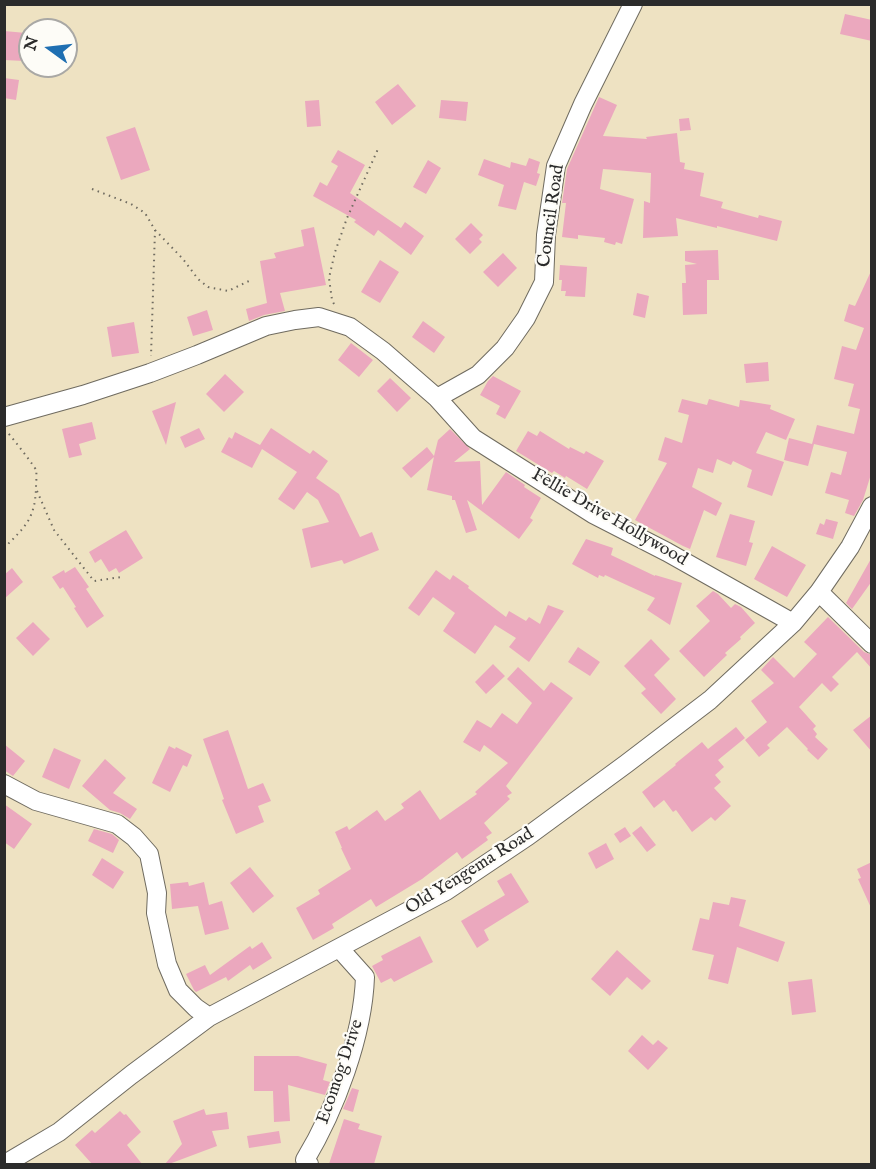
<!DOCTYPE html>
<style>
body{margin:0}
#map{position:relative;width:876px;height:1169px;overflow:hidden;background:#eee2c2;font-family:"IM FELL English",serif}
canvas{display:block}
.frame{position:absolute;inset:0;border:6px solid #2b2b2b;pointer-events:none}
.north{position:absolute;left:18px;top:18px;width:60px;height:60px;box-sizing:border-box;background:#fdfcf7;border:2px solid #a9a8a5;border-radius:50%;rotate:285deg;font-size:16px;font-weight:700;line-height:24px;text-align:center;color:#2b2b2b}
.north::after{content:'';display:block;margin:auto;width:21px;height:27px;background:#1f6fb2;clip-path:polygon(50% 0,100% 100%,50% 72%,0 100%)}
</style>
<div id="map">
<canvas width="876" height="1169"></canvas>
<div class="frame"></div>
<div class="north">N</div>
</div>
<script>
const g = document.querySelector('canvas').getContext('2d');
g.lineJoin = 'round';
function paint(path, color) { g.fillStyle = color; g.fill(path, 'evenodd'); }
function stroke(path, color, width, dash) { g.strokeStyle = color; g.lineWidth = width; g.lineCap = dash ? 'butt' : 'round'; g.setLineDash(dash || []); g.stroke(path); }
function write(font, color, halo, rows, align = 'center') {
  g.font = font + ' "IM FELL English",serif'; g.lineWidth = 4.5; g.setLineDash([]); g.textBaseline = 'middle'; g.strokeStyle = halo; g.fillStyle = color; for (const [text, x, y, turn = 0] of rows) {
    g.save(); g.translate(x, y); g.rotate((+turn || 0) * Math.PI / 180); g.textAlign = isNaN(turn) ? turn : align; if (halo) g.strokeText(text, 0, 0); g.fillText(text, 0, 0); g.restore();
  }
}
paint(new Path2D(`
 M845,14l27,6v21l-32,-7z
 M4,31l22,2 -2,28 -20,-1z
 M4,78l15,2 -3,20 -12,-2z
 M398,84l18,22 -24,19 -17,-23z
 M599,97l18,8 -14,31 44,3 -1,-2 31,-4 3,29 5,1 -1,6 20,4 -4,23 23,6 -2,6 37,10 1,-3 23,6 -5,20 -60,-15v2l-41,-10 2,18 -35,2 1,-37 6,2 1,-30 -48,-4 -3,20 34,10 -12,45 -6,-2 -1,3 -11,-3 1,-4 -27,-3v4l-16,-2 4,-34h-4l5,-34z
 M319,100l2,26 -14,1 -2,-26z
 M441,100l27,2 -2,19 -27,-3z
 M689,118l2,12 -11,1 -1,-12z
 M135,127l15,43 -29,10 -15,-43z
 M338,150l27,15 -15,28 51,35 4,-6 19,14 -13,19 -33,-25 -4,6 -20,-14 2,-2 -43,-24 7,-14 7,4 11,-20 -7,-4z
 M529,158l11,4 -3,11 3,1 -4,12 -12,-4 -8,28 -18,-4 6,-21 -26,-10 6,-16 26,9 1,-6 15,4z
 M428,160l13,8 -15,26 -13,-7z
 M471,223l12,12 -4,4 3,3 -12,12 -15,-15z
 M314,227l12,58 -46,8 5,18 -21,4 -15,6 -3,-12 21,-6 -7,-42 16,-3 -2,-5 30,-7 -3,-16z
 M718,250l1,30h-12v34l-24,1 -1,-32h4l-1,-18 12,-1 -12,-3v-10z
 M503,253l14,15 -19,19 -15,-15z
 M380,260l19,12 -19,31 -19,-11z
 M560,265l27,2 -2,30 -20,-1 1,-5h-5l1,-11h-3z
 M872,269v202l-9,29 -9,16 -9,-3 4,-13 -24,-7 6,-21 10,3 6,-23 -33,-8 -6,22 -24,-6 5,-22 23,6 5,-19 37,9 6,-25 -12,-3 6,-22 -20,-5 8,-33 14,4 8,-22 -20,-7 5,-17 6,2z
 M637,293l12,3 -4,22 -12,-3z
 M207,310l6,20 -20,6 -6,-19z
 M423,321l22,16 -11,16 -22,-16z
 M134,322l5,31 -27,4 -5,-30z
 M351,343l22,17 -14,17 -21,-17z
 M768,362l1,19 -23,2 -2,-19z
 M225,374l19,18 -20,20 -18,-18z
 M493,376l28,15 -16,28 -9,-5 4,-8 -20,-11 8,-14z
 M390,378l21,20 -14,14 -20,-21z
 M682,399l25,6 2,-6 30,8 1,-7 31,5 -1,4 25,10 -9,21 -20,-8 -10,21 28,9 -12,34 -25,-9 5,-17 -19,-9 -2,4 -14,-6 -4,14 -15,-5 -6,19 30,16 -6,13 -12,-6 -14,39 -7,-3 -48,-26 32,-57 -9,-3 7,-23 17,6 7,-28 -11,-3z
 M176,402l-10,43 -14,-34z
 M92,422l4,17 -17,5 3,11 -13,3 -7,-29z
 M199,428l6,11 -20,9 -5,-11z
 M271,428l39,26 3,-4 15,11 -12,17 23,16 21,43 12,-5 7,18 -35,14 -2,-4 -31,8 -9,-39 27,-7 -11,-22 -11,-8 -13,18 -16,-11 19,-27 -35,-23 -10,19 -31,-16 8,-15 3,2 3,-7 25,13z
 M450,429l20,20 -16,13 26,-1 2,44 24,-33 19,13 -1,2 17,11 -11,20 3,2 -14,19 -52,-39 10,30 -11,3 -11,-33h-3v-4l-25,-6 7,-33 -23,21 -9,-10 25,-21 7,9 4,-16z
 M528,431l9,5 3,-5 29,18 1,-2 14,7 2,-3 18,10 -17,28 -21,-13 -1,2 -11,-7 -2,2 -36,-22z
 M730,514l25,7 -6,21 4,1 -7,23 -30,-9z
 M826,519l12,3 -5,17 -17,-5 4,-11 4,2z
 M126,530l17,28 -24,15 -3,-5 -7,4 -8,-13 -6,4 -6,-11z
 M586,539l27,9 -2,7 44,21v-1l27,8 -12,42 -23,-15 8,-12 -50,-23 -1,2 -5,-2 -1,3 -26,-14z
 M772,546l34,19 -19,32 -33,-18z
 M872,557v24l-20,28 -6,-6z
 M75,567l14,20 -3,2 18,27 -17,12 -13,-20 2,-1 -13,-20 -3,2 -8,-12 12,-7 1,3z
 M12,568l11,14 -19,17v-24z
 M436,570l14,10 3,-5 16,11 -1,2 38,29 3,-6 17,10 3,-4 11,7 8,-19 16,6 -35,51 -20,-15 7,-9 -21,-13 -20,29 -32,-23 12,-18 -22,-16 -14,19 -11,-8z
 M713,591l5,3 13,14 4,-4 6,3 14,16 -15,14 1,2 -16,14 2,2 -23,22 -25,-26 31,-30 -14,-15z
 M828,617l36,35 8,3v14l-15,-17 -25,25 7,7 -8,8 -9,-9 -23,24 17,19 -3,3 4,5 -2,3 13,12 -10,11 -11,-10 1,-1 -21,-22 -20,18 3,3 -11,9 -14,-17 22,-18 -16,-21 23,-18 -13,-13 12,-13 21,21 23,-24 -13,-12z
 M33,622l17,17 -17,17 -17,-18z
 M651,639l19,20 -16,16 22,24 -15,15 -20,-21 5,-4 -22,-23z
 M578,647l22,15 -10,14 -22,-14z
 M493,664l12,12 -19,18 -11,-12z
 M518,667l26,24 7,-9 22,16 -67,88 6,7 -5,3 3,3 -26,24 8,10 -6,4 2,3 -26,19 -5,-7 -35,27 -46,28 -5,-8 -39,25 2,4 -21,12 -17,-32 24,-14 -2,-4 33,-21 -10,-21h1l-7,-16 12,-6 2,4 28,-20 8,11 19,-13 -3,-4 19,-14 20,30 37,-26 -2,-2 33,-29 -24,-18 -4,7 -17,-10 14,-22 14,8 11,-15 15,11 15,-21 -25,-24z
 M872,715v37l-19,-22z
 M736,727l9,11 -27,22 6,7 -9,8 6,7 -7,6 17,18 -16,15 -4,-4 -19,15 -16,-22 -3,2 -9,-12 -10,8 -12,-16 34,-27 -1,-1 27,-22 6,7z
 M228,730l20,59 15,-6 8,18 -13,5 6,16 -28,12 -14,-34 2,-1 -21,-60z
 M4,744l21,17 -12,15 -9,-6z
 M169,746l6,3 1,-2 16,8 -5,12 -4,-2 -13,27 -18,-9z
 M54,748l27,12 -12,29 -27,-12z
 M105,759l21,19 -13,15 24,16 -7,10 -10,-6 -10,-3 -28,-24z
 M4,804l28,20 -18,25 -10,-7z
 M641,826l15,19 -9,7 -15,-19z
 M625,827l6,9 -11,7 -6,-9z
 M94,829l18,5 7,6 -6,13 -25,-12z
 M606,843l8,16 -18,10 -8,-16z
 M102,858l22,14 -11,17 -21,-14z
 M872,862v48l-14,-31 3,-1 -4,-9z
 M250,867l24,29 -21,17 -23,-30z
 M511,873l18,29 -45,28 5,10 -12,8 -16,-27 44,-26 -8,-14z
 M188,882l1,4 15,-4 5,23 13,-4 7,28 -24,6 -7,-29 -26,3 -2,-25z
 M731,897l15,3 -7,26 46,16 -7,20 -41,-15 -9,37 -20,-5 6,-24 -22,-5 8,-32 9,2 4,-18 16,3z
 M420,936l13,26 -39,20 -3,-4 -10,5 -9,-17 11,-6 -2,-4z
 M262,942l10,16 -19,12 -3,-5 -22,16 -2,-4 -30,15 -2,-2 -8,-16 19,-9 5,10 40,-29 2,3z
 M617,950l34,31 -9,9 -15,-13 -17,19 -19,-17z
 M812,979l4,33 -24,3 -4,-33z
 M642,1035l11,10 5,-5 10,8 -20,22 -20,-19z
 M254,1056h44l29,8 -4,16 7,2 -5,13 -37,-10 2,36 -16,1 -1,-31h-19z
 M352,1088l7,2 -6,22 -10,-3z
 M204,1109l2,6 21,-3 2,17 -17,2 5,15 -48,18h-4l17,-20 -9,-23z
 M120,1111l4,4 2,-1 15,18 -14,13 15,19h-50l-17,-19 17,-15 3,3z
 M344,1119l16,5 -2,5 24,7 -8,28h-45z
 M279,1131l2,12 -32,5 -2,-12z`), '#eba8be');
const minor = new Path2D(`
 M437,398l41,-23 27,-27 21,-30 18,-36 2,-47 10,-69 27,-62 50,-100
 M4,417l79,-22 67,-22 47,-18 69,-29 29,-6 24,-3 31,10 33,24 54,47 36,40 120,76 74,38 126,71
 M819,592l53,52
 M4,784l32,17 81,23 17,13 15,17 8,39 -1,20 11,51 11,26 18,18 13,9
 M5,1164l54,-32 72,-57 78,-58 237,-126 82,-55 98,-72 84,-64 83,-77 26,-31 31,-45 22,-41
 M309,1164l-4,-4c30,-50 58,-124 60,-183l-26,-29`);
stroke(minor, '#6f6b60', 20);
stroke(new Path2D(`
 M92,189l39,15 14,9 10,17 -4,126
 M155,230l28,29 15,20 10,8 20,4 23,-11
 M334,304l-2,-4 -3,-22 6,-26 12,-34 31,-69
 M37,491l17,39 40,51 27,-4
 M4,548c21,-21 31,-29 32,-60 0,-5 1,-13 0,-18 -1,-3 -24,-33 -28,-37`), '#6f6b60', 2, [1.5, 4.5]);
stroke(minor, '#fff', 18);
write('18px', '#2b2b2b', '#fdfcf7', [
 ["Council Road",552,216,-82],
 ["Fellie Drive Hollywood",609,518,30],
 ["Old Yengema Road",470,872,-32],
 ["Ecomog Drive",341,1072,-71]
]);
</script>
